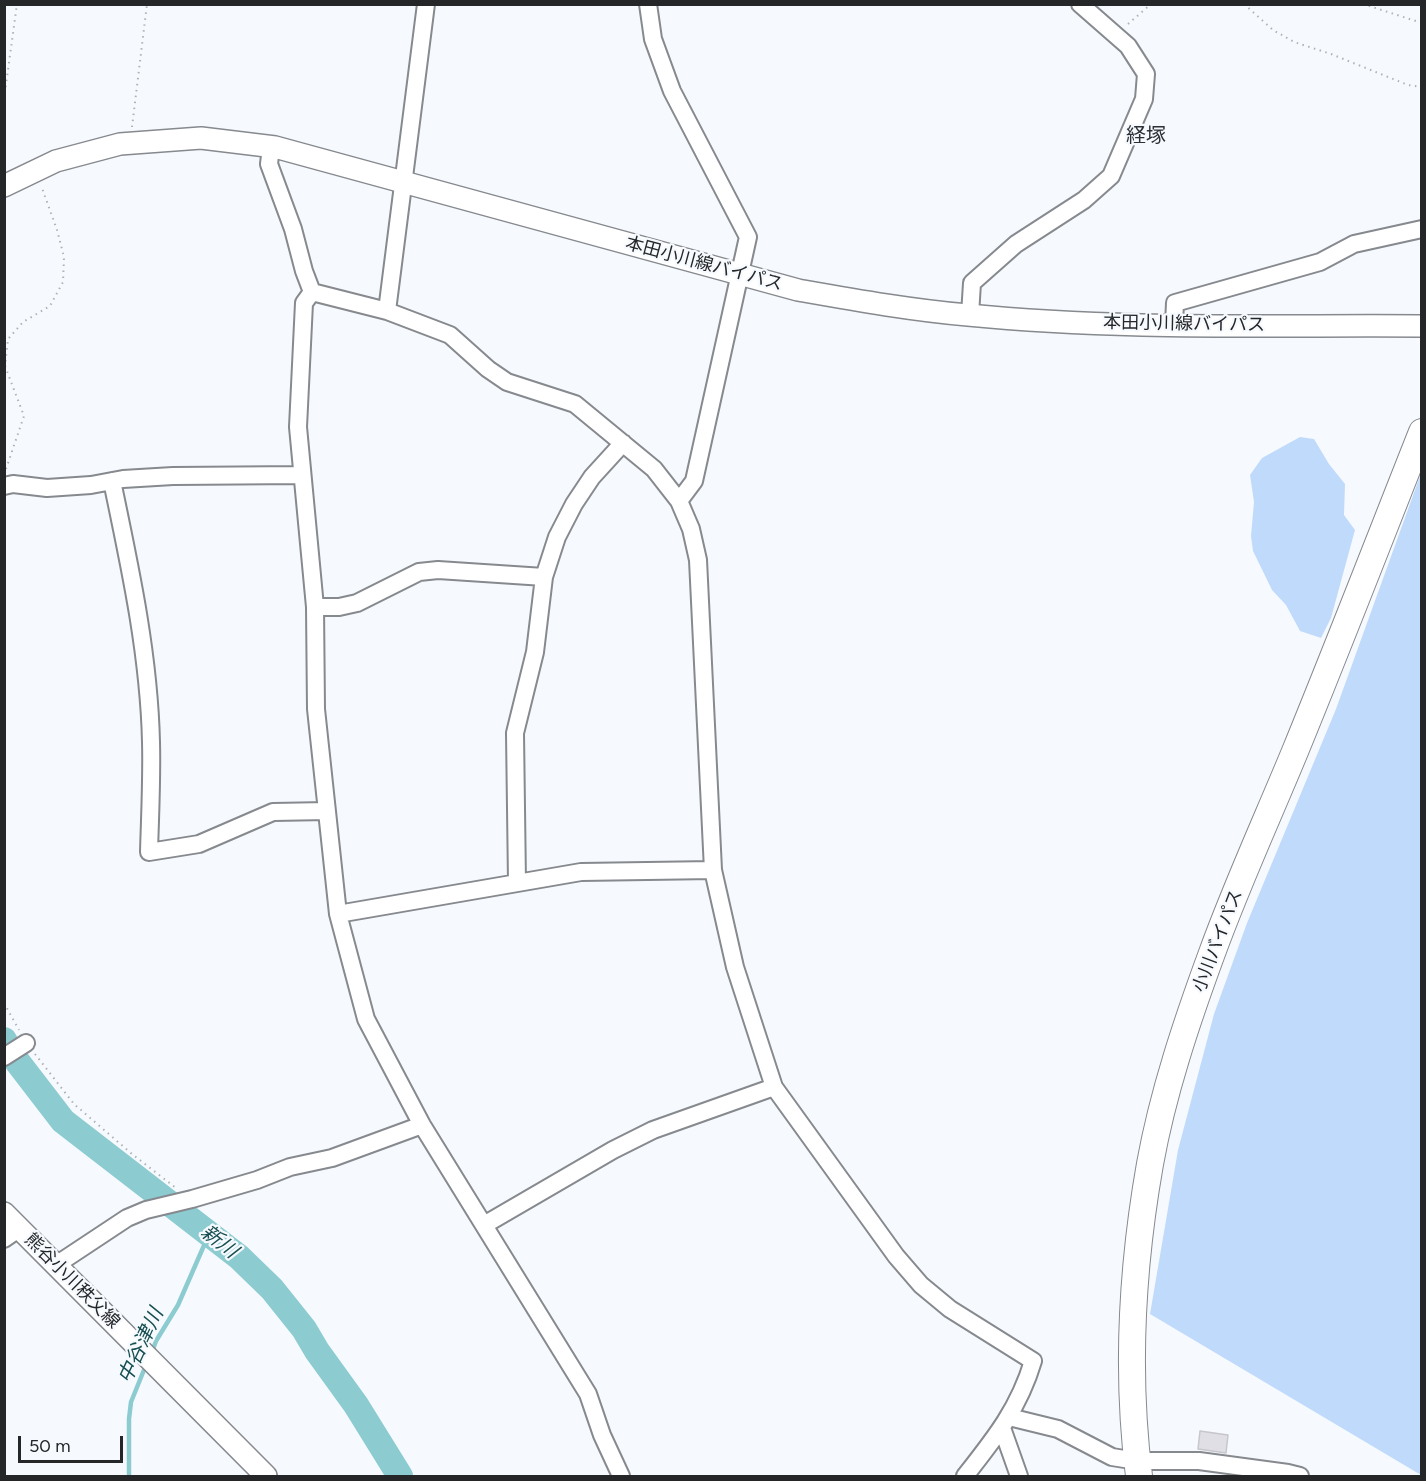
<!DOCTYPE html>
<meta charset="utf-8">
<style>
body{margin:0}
#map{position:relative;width:1426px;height:1481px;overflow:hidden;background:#f6fafe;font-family:Figtree,sans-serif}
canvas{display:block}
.frame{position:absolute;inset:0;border:6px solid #242628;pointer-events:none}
.scale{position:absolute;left:18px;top:1436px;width:105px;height:27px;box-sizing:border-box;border:3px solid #242628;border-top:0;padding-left:8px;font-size:18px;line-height:21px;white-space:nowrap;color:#242628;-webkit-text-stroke:4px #f6fafe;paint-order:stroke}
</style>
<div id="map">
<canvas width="1426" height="1481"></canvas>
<div class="frame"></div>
<div class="scale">50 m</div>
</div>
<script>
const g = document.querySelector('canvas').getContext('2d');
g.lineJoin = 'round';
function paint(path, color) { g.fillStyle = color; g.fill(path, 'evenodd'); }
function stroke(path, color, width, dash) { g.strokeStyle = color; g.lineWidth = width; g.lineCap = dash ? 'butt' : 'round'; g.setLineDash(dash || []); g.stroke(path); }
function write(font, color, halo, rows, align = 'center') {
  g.font = font + ' Figtree,"Noto Sans JP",sans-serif'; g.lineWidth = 4.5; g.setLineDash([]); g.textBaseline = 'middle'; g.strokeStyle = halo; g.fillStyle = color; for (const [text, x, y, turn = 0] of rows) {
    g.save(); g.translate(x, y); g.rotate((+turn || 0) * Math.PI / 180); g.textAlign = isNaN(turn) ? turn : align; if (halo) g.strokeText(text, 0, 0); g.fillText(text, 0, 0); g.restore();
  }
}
paint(new Path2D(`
 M1300,437l14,2 15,25 16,20 -1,31 11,15 -24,88 -10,20 -21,-7 -14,-26 -14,-15 -19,-39 -2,-15 3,-34 -4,-27 12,-17z
 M1420,476l2,2 -1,997 -271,-161 28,-164 36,-136 33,-91 89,-214z`), '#c0dafc');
stroke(new Path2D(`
 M152,1352l4,-11 22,-36 31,-71
 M129,1476v-57l2,-17 15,-37`), '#8ccbd0', 4.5);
stroke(new Path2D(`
 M4,1040l9,16 50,65 176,136 33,32 32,40 13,22 39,54 44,71`), '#8ccbd0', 26);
const building = new Path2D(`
 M1200,1431l28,4 -2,18 -28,-4z`);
paint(building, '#dfdfe5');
stroke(building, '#c6c6cc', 1.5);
const minor = new Path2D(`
 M648,4l5,35 19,52 76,146 -54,244 -15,20
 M271,147l-2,17 24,65 11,42 8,21
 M312,292l75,19 63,24 38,34 19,13 68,22 79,65 25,32 12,28 7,31 15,310 22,97 39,120 122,169 25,29 29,24 83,52c-14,47 -38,77 -68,115
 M312,292l-8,11 -6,124 17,180 1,102 22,205 28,105 56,106 166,269 14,41 19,41
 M387,311l39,-307
 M970,315l2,-32 44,-39 68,-44 27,-24 33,-77 2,-25 -18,-28 -48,-42
 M1174,324l1,-21 145,-41 34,-18 68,-15
 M112,481c18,86 37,173 39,261 1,37 -1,73 -2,110l50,-8 74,-32 54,-1
 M4,486l9,-2 34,4 44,-3 32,-6 50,-3 129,-1
 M315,607h24l18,-4 62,-31 19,-2 106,7
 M517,883l-2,-150 20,-81 9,-75 13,-40 17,-33 18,-27 31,-34
 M338,914l243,-42 132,-2
 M4,1057l22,-14
 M484,1225l129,-75 40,-20 121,-43
 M4,1239l16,-11
 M56,1265l71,-47 19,-8 46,-11 65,-19 33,-13 42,-9 90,-33
 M1009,1417l49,12 54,28 25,4h62l89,12 12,3
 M1002,1428l17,48`);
const major = new Path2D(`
 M4,186l52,-25 64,-17 81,-6 74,9 523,143c57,10 113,20 170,25 150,15 303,10 454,11
 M4,1213l262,263`);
const highway = new Path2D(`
 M1139,1476c-13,-103 -7,-210 11,-312 13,-72 37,-143 62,-211 25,-69 56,-136 84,-204 43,-105 84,-211 126,-317`);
stroke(minor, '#86898e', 20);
stroke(major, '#86898e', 24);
stroke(highway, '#86898e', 28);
stroke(new Path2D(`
 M1244,4l29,26 21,12 37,12 77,31 14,2
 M1363,4l59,19
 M1128,24l23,-20
 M4,99l13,-95
 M132,127l15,-123
 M6,469l18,-53 -19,-50 3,-27 15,-17 27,-16 13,-24 1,-25 -7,-27 -15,-42
 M4,1003l15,27
 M35,1054l39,50 58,50 44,34`), '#afb2b5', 2, [1.5, 4.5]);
stroke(minor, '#fff', 16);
stroke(major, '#fff', 21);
stroke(highway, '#fff', 26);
write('18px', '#242628', '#f6fafe', [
 ["本田小川線バイパス",704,264,15],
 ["本田小川線バイパス",1184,324,1],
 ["小川バイパス",1218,941,-69],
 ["熊谷小川秩父線",72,1281,45]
]);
write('20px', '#2d3135', '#f6fafe', [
 ["経塚",1146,136]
]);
write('italic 20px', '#164e51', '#f6fafe', [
 ["新川",219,1242,38],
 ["中谷津川",141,1346,-65]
]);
</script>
